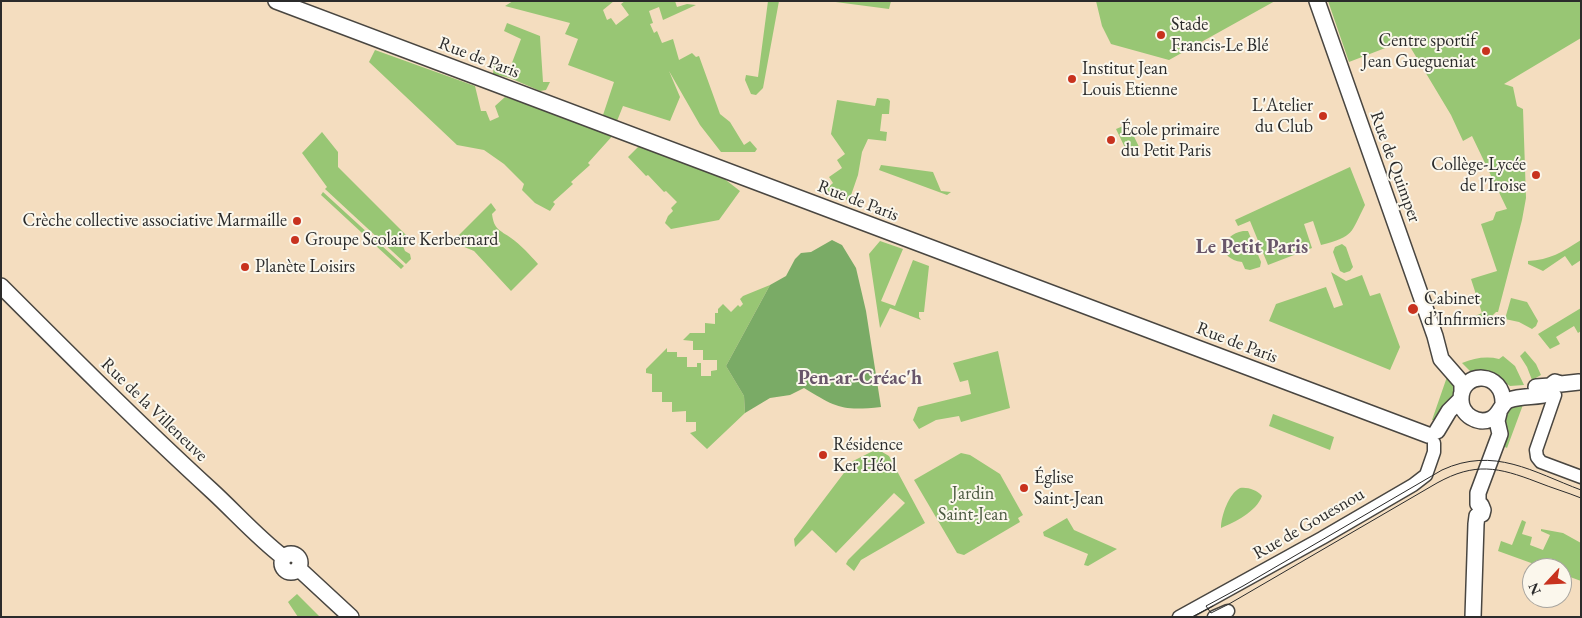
<!DOCTYPE html>
<meta charset="utf-8">
<style>
body{margin:0}
#map{position:relative;width:1582px;height:618px;overflow:hidden;background:#f4ddbf;font-family:"EB Garamond",serif}
canvas{display:block}
.frame{position:absolute;inset:0;border:2px solid #2b2b2b;pointer-events:none}
.north{position:absolute;left:1522px;top:558px;width:50px;height:50px;box-sizing:border-box;background:#fbf7ec;border:1px solid #a8a59f;border-radius:50%;rotate:245deg;font-size:14px;font-weight:700;line-height:20px;text-align:center;color:#2b2b2b}
.north::after{content:'';display:block;margin:auto;width:18px;height:22px;background:#c8321e;clip-path:polygon(50% 0,100% 100%,50% 72%,0 100%)}
</style>
<div id="map">
<canvas width="1582" height="618"></canvas>
<div class="frame"></div>
<div class="north">N</div>
</div>
<script>
const g = document.querySelector('canvas').getContext('2d');
g.lineJoin = 'round';
function paint(path, color) { g.fillStyle = color; g.fill(path, 'evenodd'); }
function stroke(path, color, width, dash) { g.strokeStyle = color; g.lineWidth = width; g.lineCap = dash ? 'butt' : 'round'; g.setLineDash(dash || []); g.stroke(path); }
function write(font, color, halo, rows, align = 'center') {
  g.font = font + ' "EB Garamond",serif'; g.lineWidth = 4; g.setLineDash([]); g.textBaseline = 'middle'; g.strokeStyle = halo; g.fillStyle = color; for (const [text, x, y, turn = 0] of rows) {
    g.save(); g.translate(x, y); g.rotate((+turn || 0) * Math.PI / 180); g.textAlign = isNaN(turn) ? turn : align; if (halo) g.strokeText(text, 0, 0); g.fillText(text, 0, 0); g.restore();
  }
}
paint(new Path2D(`
 M513,1h101l-11,9 4,10 4,-2 5,7 13,-10 -8,-11 4,-3h50l2,6 10,-3 9,1 -33,15 -4,-13 -10,4 4,12 -3,1 4,9 3,-2 5,12 11,-4 6,21 13,-7 4,4 3,-1 21,58 10,8 14,23 6,-4 7,8 -2,3h-34l-21,-27 -31,-54 11,26 -10,24 -47,-15 -6,15 -14,-6 11,-33 -46,-17 10,-26 -13,-5 5,-11 -65,-17z
 M768,1h11l-16,87 -7,7 -5,-1 -6,-14 1,-5 12,2z
 M828,1h63l-2,8z
 M1096,1h179l-106,59 -58,-16 -9,-18z
 M1328,1h253v37l-77,46 9,3 4,19 6,3 3,89 -4,22 -24,92h-2l-10,10h-6l-5,-6 7,-3 -11,-34 26,-8 -16,-47 12,-4 3,-8 11,-3 -35,-73 -9,5 -12,-26 -45,-75 -57,22z
 M507,23l33,13 3,46h7l-4,8 -6,1 -30,-13 -17,-4 1,-9 3,-2 13,5 11,-29 -17,-8z
 M375,50l100,36 6,25h5l4,10 9,-4 -4,-11 10,-9 110,36 -27,30 2,2 -19,17 2,2 -20,18 2,2 -5,7 -15,-8 -13,-13 2,-6 -20,-20 -20,-14 -27,-5 -88,-83z
 M877,98l11,1 2,2 -1,13h-7l-2,17 7,1 -1,9 -18,-2 -6,13 -4,23 -9,26 -24,-11 8,-7 -4,-6 13,-9 -5,-8 8,-6 -14,-20 6,-34 38,6z
 M1128,124l12,25 -12,5 -12,-25z
 M322,132l16,20v15l69,69 3,5 -7,5 2,5 5,3 1,5 -5,5 -81,-75 2,-2 -25,-34z
 M640,145l78,29 22,17 -21,29 -48,9 -6,-6 3,-7 5,-5 -2,-3 6,-6 -11,-11 -2,1 -16,-17 -2,1 -18,-19z
 M881,165l52,7 8,19 10,1 -4,3 -68,-25z
 M1350,167l15,38c-15,29 -10,31 -44,40l-8,-24 -9,3 8,24 -44,17 -18,-44 -12,5 -3,-6z
 M323,192l81,74 -3,3 -80,-74z
 M491,203l5,7 -4,4c2,16 8,16 19,24 10,7 19,17 27,26l-27,27 -37,-40 -12,-5 -4,1 -3,-2v-6z
 M1243,231h5l13,31 -1,5 -10,3 -5,-1 -3,-7c-25,-3 -21,-27 1,-31z
 M1581,240v20l-9,6 -7,-10 -22,15 -15,-7v-3c22,-1 34,-9 53,-21z
 M880,241l23,8 -22,52 14,5 18,-46 16,6 -5,46h-5v5l2,3 -31,-12 -10,20 -11,-74z
 M1342,244l4,3 7,20 -3,4 -6,2 -4,-2 -7,-19 2,-5z
 M1331,272l15,9 16,-6 8,21 10,-3 20,54 -10,23 -121,-49 7,-17 50,-17 8,21 9,-3z
 M770,285l-44,81 18,30 1,17 -38,36 -17,-16 6,-2v-9h-10v-11l-14,1v-10h-10v-10h-10v-18l-6,-1v-4l21,-21v4h10v5h10v10h10v-4h4v13h10v-5l6,-1v-10h-14v-10h-10v-9l-10,-1 7,-7h15v-10l10,1v-11h3v-4l5,-5 8,8 7,-7 2,2 3,-3 -3,-5 3,-3z
 M1511,298l16,4 11,19 -2,5 -4,3 -13,-7 -14,-3z
 M1581,308v23l-3,2 -4,-7 -18,11 4,7 -10,5 -12,-15z
 M998,351l12,57 -49,14 -2,-6 -23,4 -17,9 -6,-9 5,-13 53,-13 -3,-14 -8,2 -7,-19z
 M1525,351l11,13 5,11 -9,5 -5,-13 -7,-11z
 M1503,356l12,10 9,19 -14,1 -13,-9 -27,-6 -8,-8c12,-5 25,-7 37,-4z
 M1448,374l8,9c-1,27 -13,16 -21,37h-3z
 M1524,402l-17,46 -4,-2v-27l7,-12z
 M1273,414l61,23 -4,13 -61,-24z
 M877,449l12,7 36,67 -64,37 -7,11 -8,-7 2,-4 57,-57 -11,-10 -58,60 -24,-23 -17,17 -1,-8 59,-78z
 M961,453l9,2 30,19 23,41 -5,3 2,4 -56,33 -7,-2 -43,-73z
 M1240,488c8,-1 17,2 22,8 -6,16 -27,26 -41,32 0,-12 8,-35 19,-40z
 M1067,518l7,12 43,19 -29,17 -4,-1 4,-11 -44,-18 -1,-4z
 M1522,520l4,2 -4,12 10,3 -2,8 13,5 7,-15 -9,-4v-2l22,4 18,10v38l-19,-7v-6h-17l-47,-17 3,-10 11,4z
 M297,594l23,23h-22l-10,-15z`), '#98c674');
paint(new Path2D(`
 M832,240l10,5 14,23 10,43 15,96c-39,4 -44,1 -77,-19l-14,7 -20,3 -25,15 -1,-17 -18,-30 44,-81 16,-9 9,-17 6,-6 10,-1z`), '#7aab66');
const minor = new Path2D(`
 M1555,395l-19,55 1,7 4,5 40,15
 M1179,617l143,-79 91,-53 13,-10 8,-23v-9
 M1214,617l14,-6`);
const major = new Path2D(`
 M276,1l1152,434
 M1317,1l118,335 6,23 21,24v8
 M1,286c69,69 138,138 210,204 24,22 46,47 72,67
 M1536,387l14,-1 5,-4 6,2 18,-2
 M1503,405c2,-35 -43,-35 -42,-5 0,15 17,25 30,19 9,-4 10,-16 18,-19 14,-5 29,-2 42,-7
 M1437,431l12,-20 11,-11
 M1478,504v-11l22,-59 -3,-13 2,-8
 M282 563a9 9 0 1 1 18 0a9 9 0 1 1-18 0Z
 M298,568l53,49
 M1473,617l3,-93 1,-8 5,-2 1,-4 -2,-5 -3,-1`);
stroke(minor, '#494641', 15);
stroke(major, '#494641', 18);
stroke(minor, '#fff', 12);
stroke(major, '#fff', 15);
stroke(new Path2D(`
 M1581,490c-48,-18 -87,-44 -139,-20l-199,116 -37,20 5,7 18,-9 208,-121c38,-21 61,-16 100,-1 15,6 29,10 44,16
 M1192,617l21,-11`), '#2b2b2b', 1);
for (const [x, y, r, color] of [
 [1161,35,5,"#c8321e"],
 [1486,51,5,"#c8321e"],
 [1072,79,5,"#c8321e"],
 [1323,116,5,"#c8321e"],
 [1111,140,5,"#c8321e"],
 [1536,175,5,"#c8321e"],
 [297,221,5,"#c8321e"],
 [295,240,5,"#c8321e"],
 [245,267,5,"#c8321e"],
 [1413,309,6,"#c8321e"],
 [823,455,5,"#c8321e"],
 [1024,488,5,"#c8321e"]
]) { const dot = new Path2D(); dot.arc(x, y, r, 0, 2 * Math.PI); g.fillStyle = color; g.fill(dot); stroke(dot, '#fbf7ec', 2); }
write('18px', '#2b2b2b', '#fbf7ec', [
 ["Stade",1171,25],
 ["Francis-Le Blé",1171,46],
 ["Centre sportif",1476,41,"right"],
 ["Jean Guegueniat",1476,62,"right"],
 ["Institut Jean",1082,69],
 ["Louis Etienne",1082,90],
 ["L'Atelier",1313,106,"right"],
 ["du Club",1313,127,"right"],
 ["École primaire",1121,130],
 ["du Petit Paris",1121,151],
 ["Collège-Lycée",1526,165,"right"],
 ["de l'Iroise",1526,186,"right"],
 ["Crèche collective associative Marmaille",287,221,"right"],
 ["Groupe Scolaire Kerbernard",305,240],
 ["Planète Loisirs",255,267],
 ["Cabinet",1424,299],
 ["d’Infirmiers",1424,320],
 ["Résidence",833,445],
 ["Ker Héol",833,466],
 ["Église",1034,478],
 ["Saint-Jean",1034,499]
], 'left');
write('18px', '#2b2b2b', '#fbf7ec', [
 ["Rue de Paris",479,58,21],
 ["Rue de Quimper",1395,167,70],
 ["Rue de Paris",858,201,21],
 ["Rue de Paris",1237,343,21],
 ["Rue de la Villeneuve",154,410,44],
 ["Rue de Gouesnou",1309,524,-30]
]);
write('18px', '#4c5a41', '#fbf7ec', [
 ["Jardin",973,494],
 ["Saint-Jean",973,515]
]);
write('bold 20px', '#69566a', '#fbf7ec', [
 ["Le Petit Paris",1252,248],
 ["Pen-ar-Créac'h",860,379]
]);
</script>
